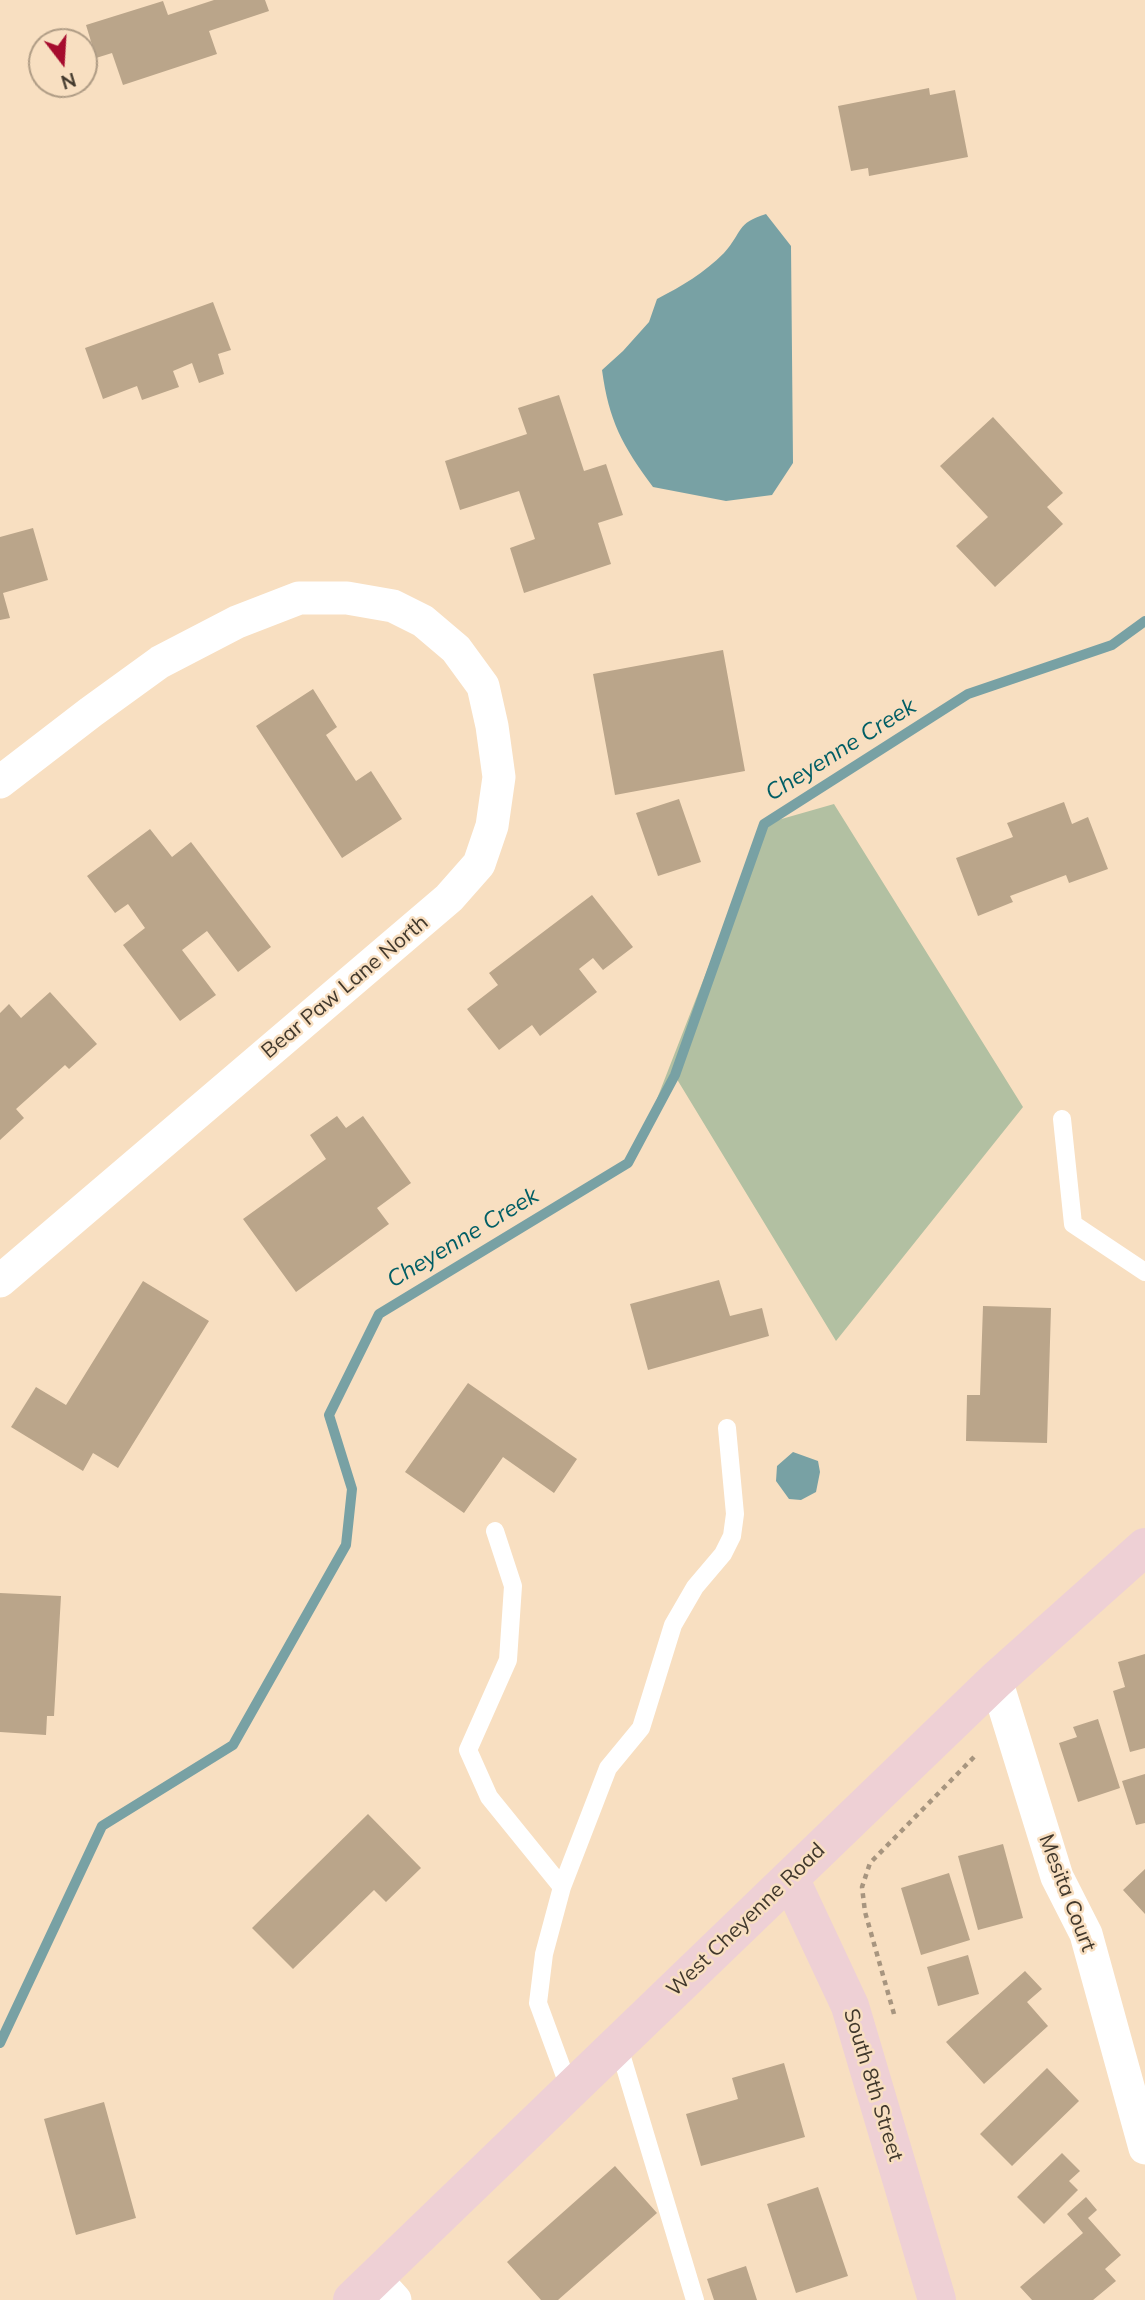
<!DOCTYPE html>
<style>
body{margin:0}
#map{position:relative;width:1145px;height:2300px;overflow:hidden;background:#f8dfc1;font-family:Mulish,sans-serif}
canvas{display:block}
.north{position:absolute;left:28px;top:28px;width:70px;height:70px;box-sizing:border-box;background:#f8dfc1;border:2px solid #af9c85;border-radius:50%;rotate:163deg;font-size:19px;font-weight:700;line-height:28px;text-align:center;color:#41382c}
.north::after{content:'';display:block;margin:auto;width:24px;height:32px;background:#a60c2e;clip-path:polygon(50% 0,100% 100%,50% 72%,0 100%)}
</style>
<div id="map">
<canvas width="1145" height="2300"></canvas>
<div class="north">N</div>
</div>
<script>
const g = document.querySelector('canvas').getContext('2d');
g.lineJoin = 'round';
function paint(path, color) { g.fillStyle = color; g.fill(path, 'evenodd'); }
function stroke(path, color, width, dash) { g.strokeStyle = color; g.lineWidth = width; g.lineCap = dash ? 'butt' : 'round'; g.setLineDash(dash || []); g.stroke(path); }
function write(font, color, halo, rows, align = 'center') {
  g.font = font + ' Mulish,sans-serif'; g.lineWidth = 5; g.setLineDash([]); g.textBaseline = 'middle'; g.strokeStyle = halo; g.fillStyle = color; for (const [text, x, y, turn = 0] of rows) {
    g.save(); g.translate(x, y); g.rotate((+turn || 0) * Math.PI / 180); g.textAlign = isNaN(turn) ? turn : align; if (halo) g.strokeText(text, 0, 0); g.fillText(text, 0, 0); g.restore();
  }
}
paint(new Path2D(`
 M834,804l189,303 -187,234 -161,-265 -43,87 132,-339z`), '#b2c0a2');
paint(new Path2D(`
 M766,214l25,32 2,217 -21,32 -46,6 -73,-14c-31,-42 -44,-66 -51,-117l21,-19 26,-29 8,-23c25,-13 47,-26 67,-46 19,-21 12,-30 42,-39z
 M793,1452l25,9 2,11 -4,20 -15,8 -12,-1 -13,-18 1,-15z`), '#78a1a4');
stroke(new Path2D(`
 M0,2043l102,-217 131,-81 113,-200 6,-56 -23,-74 50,-101 249,-151 47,-88 89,-251 204,-130 144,-49 33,-24`), '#78a1a4', 10);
paint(new Path2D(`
 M214,0h51l4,11 -60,20 8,23 -94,31 -11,-32 -16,5 -10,-33 77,-24 5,14z
 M929,88l1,7 25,-5 13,67 -99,19 -1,-8 -17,3 -13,-65z
 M213,302l18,48 -13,4 6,20 -25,9 -7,-20 -19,8 6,16 -37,13 -5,-14 -34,13 -18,-51z
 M559,395l25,76 22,-7 17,51 -25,8 13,41 -87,29 -14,-45 25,-9 -16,-48 -59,19 -15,-49 82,-27 -9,-26z
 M993,417l70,76 -16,14 16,17 -68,63 -39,-41 32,-29 -48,-51z
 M33,528l15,52 -45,13 7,25 -10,2v-83z
 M723,650l22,121 -130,24 -22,-121z
 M313,689l24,38 -11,8 30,46 15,-10 31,48 -60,39 -86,-132z
 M679,799l22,63 -43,14 -22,-63z
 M1064,802l8,22 16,-7 20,52 -39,14 -3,-8 -56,21 3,6 -35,14 -22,-58 57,-21 -6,-14z
 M150,829l22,28 19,-15 80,105 -33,25 -31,-41 -25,19 34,45 -36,26 -57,-76 22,-17 -17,-24 -13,9 -28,-37z
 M592,895l41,52 -30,23 -10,-12 -14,11 18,23 -57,44 -8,-11 -33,25 -32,-41 31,-24 -9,-12z
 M50,992l47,52 -28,25 -4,-4 -49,44 8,9 -24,22v-127l9,-9 12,14z
 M337,1116l9,12 17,-12 48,67 -34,25 12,16 -93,68 -53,-73 83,-60 -16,-24z
 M719,1280l11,36 32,-8 7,28 -121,34 -18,-66z
 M143,1281l66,40 -91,147 -25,-15 -10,18 -72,-44 25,-40 30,18z
 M983,1306l68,2 -4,135 -81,-2 1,-46h13z
 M468,1383l109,76 -23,34 -51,-36 -39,56 -59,-41z
 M0,1593l61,3 -7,120h-7l-1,19 -46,-3z
 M1145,1654v94l-15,4 -17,-61 12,-4 -7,-25z
 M1098,1719l22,69 -42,14 -19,-59 18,-6 -4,-10z
 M1145,1774v49l-9,2 -14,-44z
 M368,1814l53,54 -35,34 -12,-12 -81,79 -41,-41z
 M1003,1844l20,74 -45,12 -20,-74z
 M1145,1869v45l-22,-24z
 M949,1873l21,67 -49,15 -20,-67z
 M968,1955l11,39 -41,12 -11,-39z
 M1025,1971l17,18 -15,13 21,24 -64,58 -38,-42z
 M784,2063l21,74 -104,29 -15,-52 52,-15 -6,-21z
 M1047,2068l32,33 -67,65 -32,-32z
 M104,2102l32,116 -60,17 -32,-116z
 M1062,2153l18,18 -11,10 9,9 -34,34 -27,-27z
 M615,2166l42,47 -99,87h-17l-34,-38z
 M818,2187l30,89 -52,17 -29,-89z
 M1086,2197l11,13 -9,8 33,37 -16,14 11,12 -23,19h-61l-12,-13 63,-54 -16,-19z
 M746,2266l11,34h-43l-7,-21z`), '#baa58a');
stroke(new Path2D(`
 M894,2014l-29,-102 -3,-25 8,-24 105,-107`), '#a7957f', 4.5, [5, 5]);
stroke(new Path2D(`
 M1062,1119l11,105 72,48
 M495,1531l18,55 -5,74 -40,90 21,47 73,90
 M618,2044l77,256
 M570,2090l-32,-87 6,-49 18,-67 46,-119 33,-40 32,-103 22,-38 28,-33 9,-18 3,-22 -8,-86`), '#fff', 18);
stroke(new Path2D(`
 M0,782l91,-70 69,-50 77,-40 62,-24h48l46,8 30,15 33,28 27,37 9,40 7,51 -7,49 -13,38 -30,34 -449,383
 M996,1680l61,197 29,57 59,214
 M375,2278l20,22`), '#fff', 33);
stroke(new Path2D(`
 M790,1878l60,128 87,294
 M352,2300l644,-620 149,-133`), '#eed0d5', 38);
write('21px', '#41382c', '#f8dfc1', [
 ["Bear Paw Lane North",345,987,-40],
 ["Mesita Court",1067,1893,69],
 ["West Cheyenne Road",746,1920,-44],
 ["South 8th Street",873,2085,73]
]);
write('italic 23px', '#015e65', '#f8dfc1', [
 ["Cheyenne Creek",841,750,-32],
 ["Cheyenne Creek",463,1238,-31]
]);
</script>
